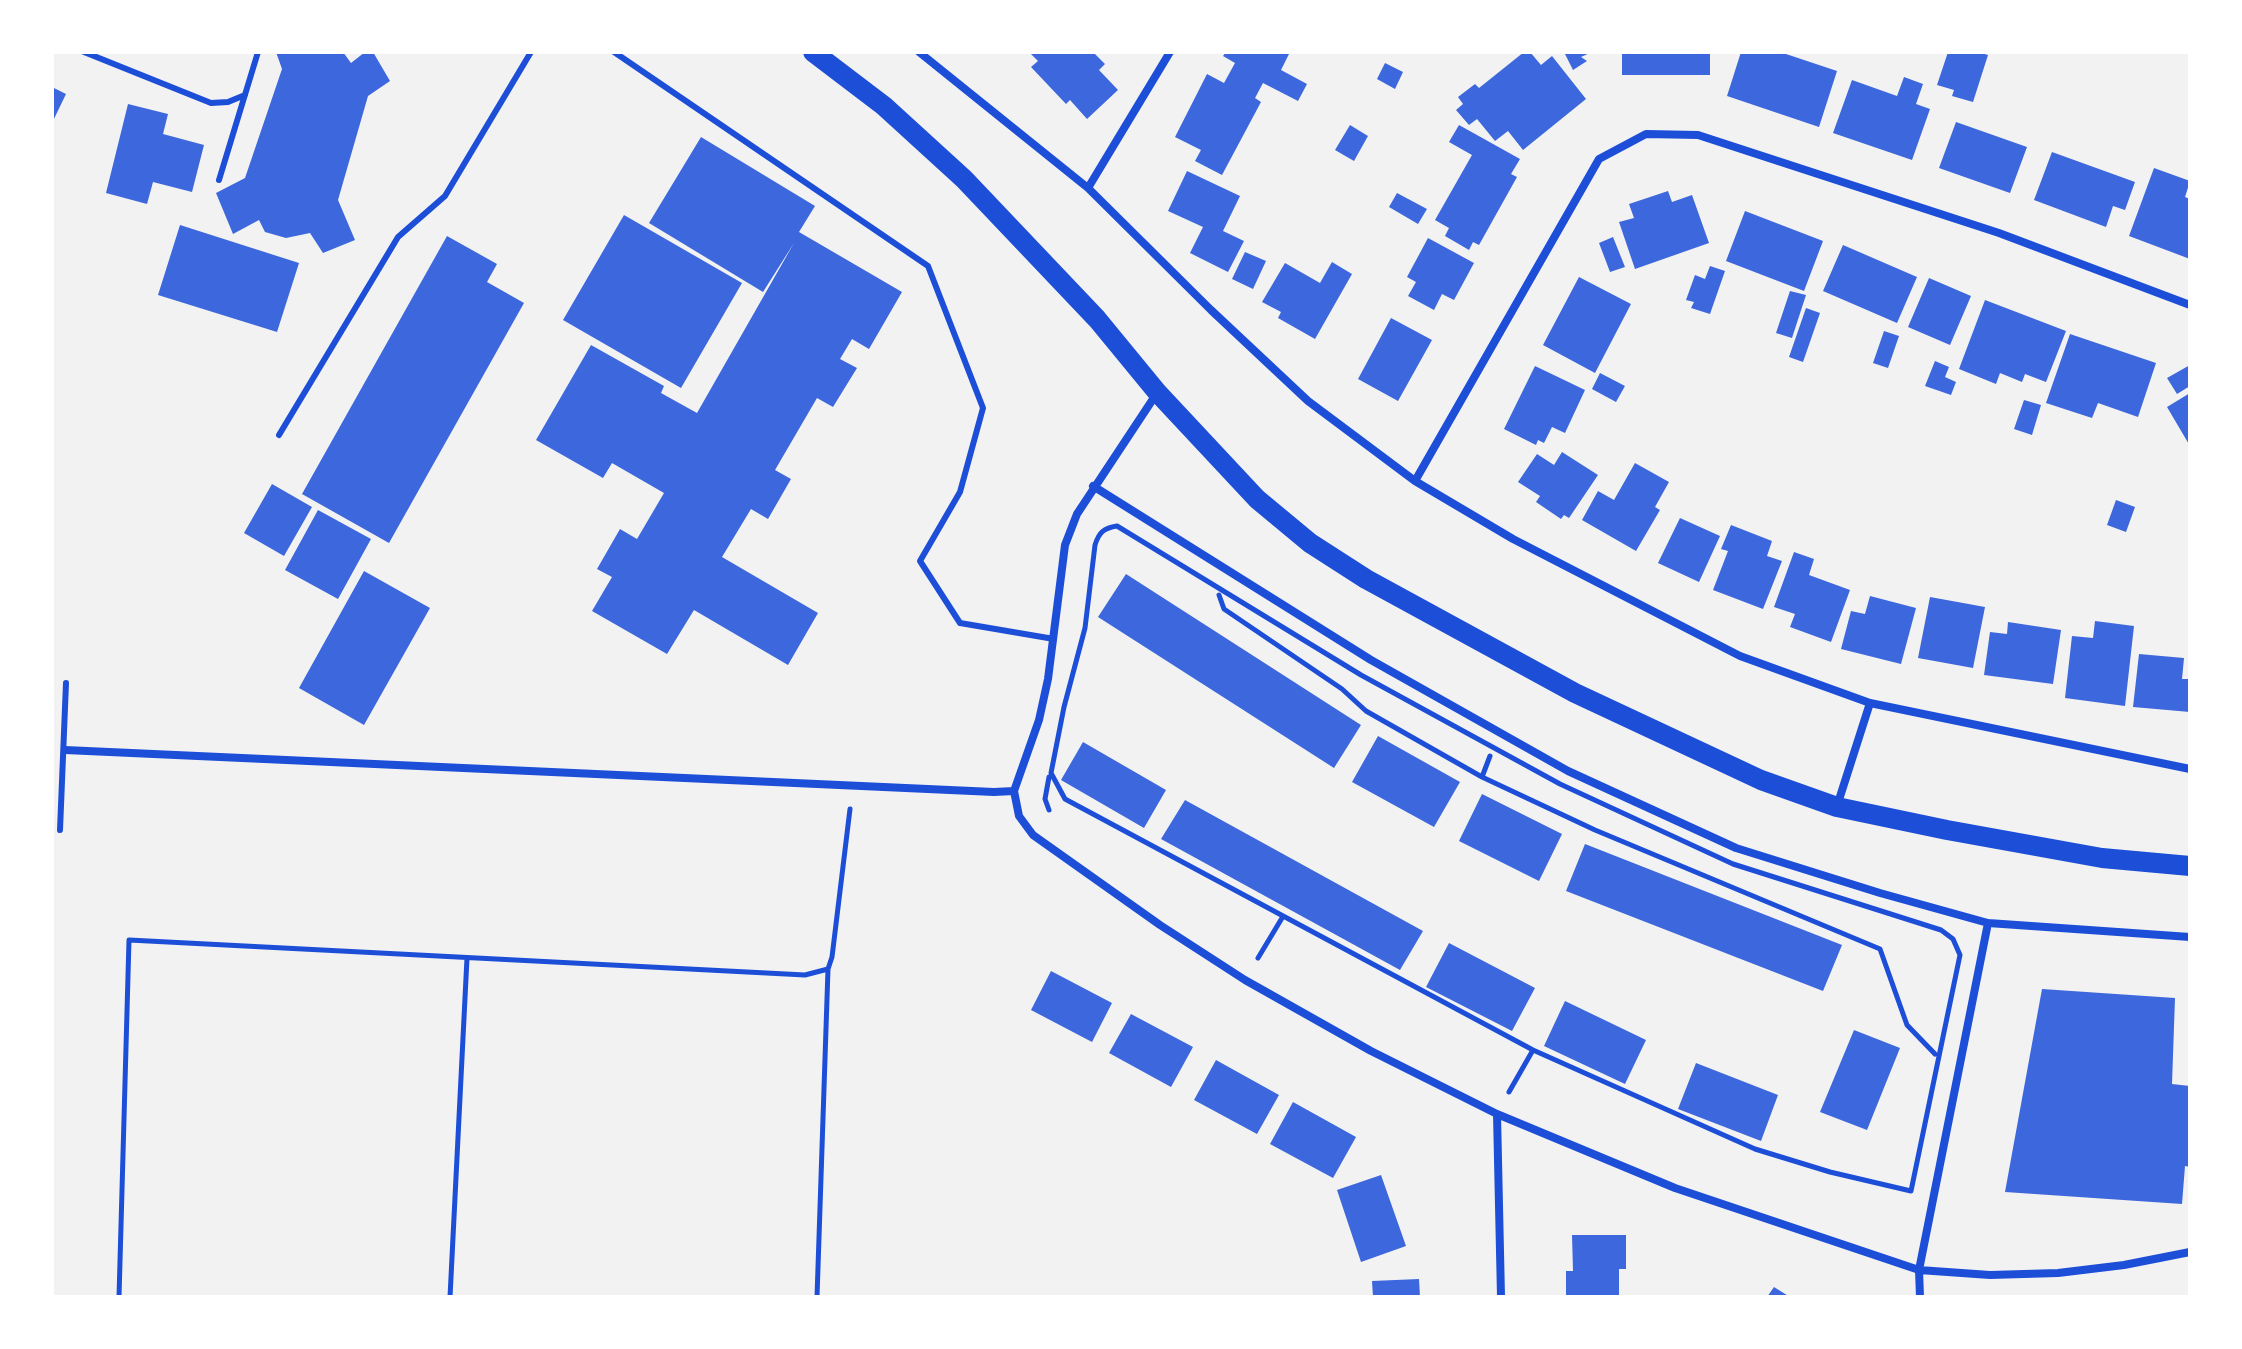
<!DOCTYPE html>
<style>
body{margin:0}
#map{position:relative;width:2242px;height:1349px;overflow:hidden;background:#f2f2f2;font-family:Arial,sans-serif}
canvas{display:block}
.frame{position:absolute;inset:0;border:54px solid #fff;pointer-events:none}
</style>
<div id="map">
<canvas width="2242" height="1349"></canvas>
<div class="frame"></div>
</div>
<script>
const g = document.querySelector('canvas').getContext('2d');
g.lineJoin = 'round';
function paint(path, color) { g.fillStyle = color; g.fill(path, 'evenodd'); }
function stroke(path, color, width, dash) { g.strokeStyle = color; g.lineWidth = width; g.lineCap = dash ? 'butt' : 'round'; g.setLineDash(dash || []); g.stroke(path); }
paint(new Path2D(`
 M276,52h67l8,11 14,-11h8l17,29 -22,15 -30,104 17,40 -32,13 -13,-20 -24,5 -21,-6 -6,-12 -26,14 -17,-41 29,-15 37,-109z
 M1029,52h64l12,12 -6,6 19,20 -31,29 -17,-19 -4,4 -35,-37 7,-6z
 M1226,52h64l-9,18 26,14 -9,17 -35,-18 -8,15 6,4 -39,73 -27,-14 6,-11 -26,-13 32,-63 17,9 11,-20 -12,-7z
 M1524,52h6l11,13 11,-9 34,43 -63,51 -15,-19 -13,10 -18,-22 -8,6 -13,-15 7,-6 -5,-7 17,-13 4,4z
 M1564,52h28l-11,5 6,4 -14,9z
 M1622,52h88v23h-88z
 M1741,52h39l57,19 -18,56 -92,-31z
 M1948,52h30l10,3 -15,47 -21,-6 2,-6 -17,-5z
 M1385,63l18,9 -8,17 -18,-10z
 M1904,77l19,7 -7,20 14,5 -18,51 -79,-27 19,-53 45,16z
 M52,87l14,7 -14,29z
 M128,104l40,10 -5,20 41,11 -12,47 -39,-10 -6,22 -41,-11z
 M1956,122l71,25 -17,46 -71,-25z
 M1350,125l18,11 -14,25 -19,-11z
 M1459,125l61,34 -9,15 6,3 -38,68 -6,-3 -4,8 -24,-14 4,-8 -14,-8 37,-65 -23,-13z
 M701,137l114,69 -16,26 103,60 -33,57 -17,-10 -12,20 17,9 -24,39 -16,-9 -42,72 16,9 -23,40 -17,-10 -29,48 96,56 -30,52 -94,-55 -27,44 -75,-43 20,-34 -15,-8 23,-40 17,10 27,-46 -52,-30 -9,15 -67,-38 55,-95 73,41 -3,7 36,20 97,-170 -31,49 -114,-69z
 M2052,152l83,30 -10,28 -12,-4 -7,21 -72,-27z
 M2154,168l36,13 -5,16 5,2v60l-61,-23z
 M1187,171l53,25 -17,35 21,10 -16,31 -38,-19 13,-26 -35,-16z
 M1668,191l4,11 20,-7 17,48 -74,26 -16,-47 15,-4 -5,-14z
 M1397,193l30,16 -9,15 -29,-17z
 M1745,211l78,30 -19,50 -78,-30z
 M624,215l118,68 -61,105 -118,-68z
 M180,225l119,38 -22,69 -119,-37z
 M447,236l50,28 -10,18 37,21 -135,240 -87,-49z
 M1613,237l12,30 -15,5 -11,-29z
 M1428,238l46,25 -20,37 -12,-6 -8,16 -26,-14 8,-14 -9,-5z
 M1843,245l74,32 -20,46 -74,-32z
 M1245,252l21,9 -13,28 -21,-10z
 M1332,262l20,12 -37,65 -37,-21 3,-6 -19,-10 23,-39 35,20z
 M1710,266l15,5 -15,43 -19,-6 3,-6 -8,-2 9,-25 10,4z
 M1579,277l52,27 -36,69 -52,-28z
 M1929,278l42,18 -21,49 -42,-18z
 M1790,291l16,4 -14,43 -16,-5z
 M1985,300l81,31 -20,51 -21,-8 -3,8 -22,-9 -4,11 -37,-15z
 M1806,308l14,5 -17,49 -14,-5z
 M1391,318l41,22 -34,61 -40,-22z
 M1884,331l15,5 -11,32 -15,-5z
 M2070,334l86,29 -18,54 -40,-14 -6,15 -46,-15z
 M1935,361l14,6 -4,10 11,5 -5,13 -26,-9z
 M2190,365v21l-13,8 -10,-16z
 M1535,366l50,24 -20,43 -13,-6 -8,16 -6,-3 -2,5 -32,-16z
 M1600,373l25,13 -9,16 -24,-13z
 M2190,393v53l-23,-39z
 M2024,400l17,5 -9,30 -18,-6z
 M1562,452l36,23 -29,43 -5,-3 -3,4 -25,-17 4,-6 -22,-14 19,-28 17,11z
 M1635,463l34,19 -14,25 5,3 -24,41 -54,-31 16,-29 16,9z
 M272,484l40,23 -28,49 -40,-23z
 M2116,500l19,7 -9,25 -19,-7z
 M318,510l53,29 -33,60 -53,-29z
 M1680,518l40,18 -21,46 -41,-19z
 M1731,525l41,16 -5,15 15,5 -19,48 -50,-19 15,-39 -7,-2z
 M1794,552l20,7 -5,16 41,15 -19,52 -41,-15 5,-13 -21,-7z
 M364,571l66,37 -66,117 -65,-37z
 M1126,574l235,151 -27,43 -236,-151z
 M1870,596l46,12 -15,56 -60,-15 10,-38 14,3z
 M1930,597l55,10 -12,61 -55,-10z
 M2095,621l39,5 -9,80 -60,-8 7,-62 21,2z
 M2008,622l53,8 -8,54 -69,-9 6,-43 17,2z
 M2139,654l45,4 -2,21h8v33l-57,-5z
 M1378,736l82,46 -26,45 -82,-45z
 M1083,742l83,48 -22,38 -83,-48z
 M1482,794l80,40 -23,47 -80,-40z
 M1185,800l238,131 -23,39 -239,-131z
 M1585,844l257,101 -19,46 -257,-100z
 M1449,943l86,45 -23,43 -86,-44z
 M1051,971l61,32 -20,39 -61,-32z
 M2042,989l133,9 -3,86 18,2v81l-5,-1 -3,38 -177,-12z
 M1565,1001l81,39 -21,44 -81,-38z
 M1131,1014l62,33 -22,40 -62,-34z
 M1854,1030l46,18 -33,82 -47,-18z
 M1216,1060l63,35 -22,39 -63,-34z
 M1696,1063l82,32 -17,46 -83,-32z
 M1293,1102l63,35 -23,41 -63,-34z
 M1381,1175l25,71 -45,16 -24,-72z
 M1572,1235h54v34h-7v28h-53v-26h7z
 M1419,1279l1,18h-47l-1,-16z
 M1774,1287l16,10h-23z`), '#3d67dc');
stroke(new Path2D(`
 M1117,526l244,149 199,109 173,80 208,66 12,9 7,16 -49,236 -81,-19 -75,-23 -222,-99 -468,-251 -14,-26 13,-66 21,-79 10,-83c4,-13 9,-17 22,-19z
 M1219,595l5,14 118,80 24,22 116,66 113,53 285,119 27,76 28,29
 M1482,777l8,-21
 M1049,810l-4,-11 4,-22
 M1258,958l24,-40
 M1509,1092l24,-42
 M119,1297l10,-357 676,35 23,-6
 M450,1297l17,-339
 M817,1297l11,-328 4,-12 18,-148`), '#1d4ed8', 5);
stroke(new Path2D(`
 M84,52l127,51 17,-1 17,-7
 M614,52l314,214 55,142 -23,84 -40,69 40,62 94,16
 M219,180l39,-128
 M279,435l119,-198 47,-41 86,-144
 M60,830l6,-147`), '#1d4ed8', 6);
stroke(new Path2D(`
 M919,52l169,136 123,122 97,91 107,80 98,58 227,117 130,47 320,66
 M1088,188l82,-136
 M1157,393l-80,121 -12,31 -17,134 -9,41 -25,71 5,25 14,19 127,90 85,55 126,71 126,63 178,74 244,82 71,5 68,-2 66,-8 66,-13
 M1415,481l184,-322 47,-25 52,1 301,98 191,72
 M1093,486l278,174 197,111 168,77 144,45 108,30 202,14
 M65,750l929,42 20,-1
 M1837,806l33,-103
 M1497,1114l4,183
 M1920,1297l-1,-27 69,-347`), '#1d4ed8', 8);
stroke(new Path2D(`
 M813,52l71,54 80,73 133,140 60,73 100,107 53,44 56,36 209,114 186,87 76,27 110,23 155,28 88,8`), '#1d4ed8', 20);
</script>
